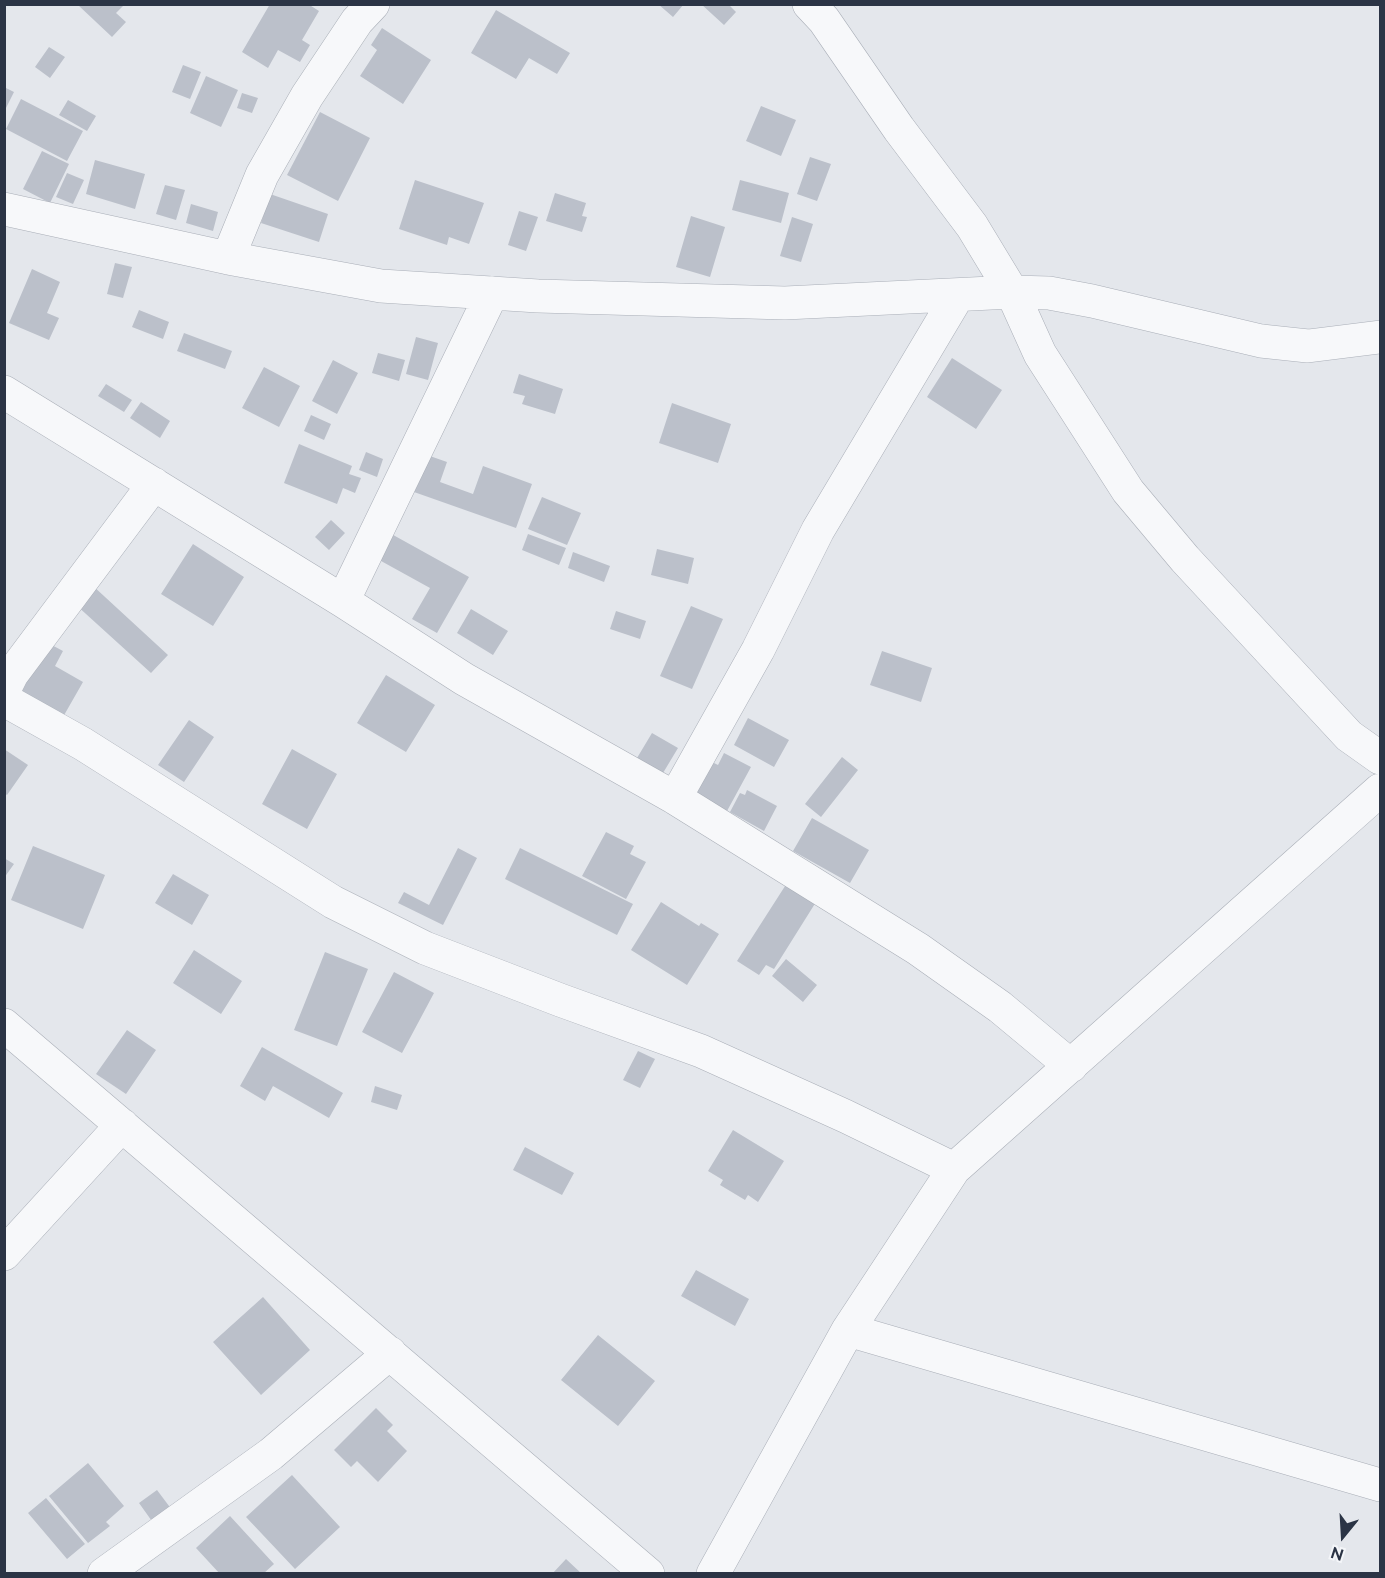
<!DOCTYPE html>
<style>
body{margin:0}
#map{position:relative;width:1385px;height:1578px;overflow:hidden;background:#e4e7ec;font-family:Raleway,sans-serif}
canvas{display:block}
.frame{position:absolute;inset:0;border:6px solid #2b3445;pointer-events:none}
.north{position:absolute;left:1313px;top:1506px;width:60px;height:60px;-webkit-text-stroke:4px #f4f6f9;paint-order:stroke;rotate:198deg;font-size:16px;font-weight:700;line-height:24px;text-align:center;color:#2b3445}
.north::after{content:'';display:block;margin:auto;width:21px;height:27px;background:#2b3445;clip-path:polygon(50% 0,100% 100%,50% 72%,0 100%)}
</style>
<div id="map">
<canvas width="1385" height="1578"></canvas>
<div class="frame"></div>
<div class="north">N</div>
</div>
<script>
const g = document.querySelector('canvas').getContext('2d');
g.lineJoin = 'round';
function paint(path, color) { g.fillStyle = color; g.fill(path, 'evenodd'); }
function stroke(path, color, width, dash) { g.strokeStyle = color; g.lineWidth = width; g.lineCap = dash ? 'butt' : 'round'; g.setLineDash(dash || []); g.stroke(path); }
paint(new Path2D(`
 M270,4h38l11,7 -17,29 8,5 -10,17 -22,-12 -10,18 -26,-16z
 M658,4h26l-11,13z
 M701,4h27l8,8 -12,13z
 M78,5h46l-8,8 10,9 -14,15z
 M496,10l74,43 -13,21 -28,-16 -13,21 -45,-26z
 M382,28l49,32 -28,44 -43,-28 17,-26 -6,-5z
 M49,47l16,10 -15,21 -15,-11z
 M183,65l18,7 -11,27 -18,-7z
 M206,76l32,14 -17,37 -31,-14z
 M4,87l10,5 -10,20z
 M242,93l16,5 -6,15 -15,-5z
 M21,99l62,32 -16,30 -61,-32z
 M68,100l28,16 -9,15 -28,-16z
 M761,106l35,14 -15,36 -35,-15z
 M320,112l50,26 -32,63 -51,-26z
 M42,151l27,13 -19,39 -27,-14z
 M810,157l21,7 -14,37 -20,-7z
 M95,160l50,14 -10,35 -49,-15z
 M67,173l17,7 -11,24 -17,-7z
 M415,180l69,23 -15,41 -20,-7 -2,8 -48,-16z
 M740,180l49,13 -8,30 -49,-13z
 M165,185l20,5 -9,30 -20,-6z
 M555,193l31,10 -4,13 5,1 -5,15 -36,-11z
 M270,194l58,20 -9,28 -58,-19z
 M191,204l27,8 -5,19 -27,-8z
 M519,211l19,6 -12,34 -18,-6z
 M691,216l34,11 -15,50 -34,-10z
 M792,217l21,7 -12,38 -21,-6z
 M115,263l17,4 -9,31 -16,-4z
 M32,269l28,13 -13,31 12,5 -10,22 -40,-17z
 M139,310l30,12 -6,17 -31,-12z
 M184,333l48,18 -7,18 -48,-18z
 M416,337l22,6 -10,37 -22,-6z
 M378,353l27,7 -6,21 -27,-8z
 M952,358l50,32 -26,39 -49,-32z
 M333,360l25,13 -21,41 -25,-13z
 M264,367l36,19 -21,41 -37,-19z
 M519,374l44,15 -8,25 -33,-10 3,-8 -12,-3z
 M106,384l26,16 -8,12 -26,-16z
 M141,402l29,19 -10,17 -30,-20z
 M672,403l59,21 -13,39 -59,-20z
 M311,415l20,9 -7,16 -20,-9z
 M299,444l53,22 -3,8 12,4 -6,15 -12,-5 -6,16 -53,-21z
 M366,452l17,7 -6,18 -18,-7z
 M427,455l20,7 -7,20 33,12 10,-28 49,18 -16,44 -102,-36z
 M542,497l39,16 -14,32 -39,-16z
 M331,520l14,13 -16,17 -14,-13z
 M386,531l83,46 -32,56 -25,-14 18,-31 -58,-32z
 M528,534l38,14 -7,17 -37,-15z
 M193,544l51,33 -31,49 -52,-32z
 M657,549l37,9 -6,26 -37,-9z
 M573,552l37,14 -6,16 -36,-14z
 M92,585l76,70 -17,18 -76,-69z
 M691,606l32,13 -31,70 -32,-13z
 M471,609l37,22 -15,24 -36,-22z
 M616,611l30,10 -6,18 -30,-10z
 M46,642l17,9 -8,15 28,16 -24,42 -45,-25z
 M882,651l50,17 -11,34 -51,-17z
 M386,675l49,30 -29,47 -49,-29z
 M748,718l41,22 -15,27 -40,-22z
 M189,720l25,17 -30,45 -26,-17z
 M652,733l26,15 -15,25 -26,-15z
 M4,749l24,16 -21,30 -3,-2z
 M292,749l45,25 -30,55 -45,-25z
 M724,753l27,14 -24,44 -34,-19 17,-31 8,4z
 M842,757l16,13 -37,47 -16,-13z
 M747,790l30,16 -13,25 -34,-19 10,-19 5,2z
 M812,818l57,32 -19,33 -57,-32z
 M606,832l28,14 -4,8 16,8 -20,37 -44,-23z
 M33,846l72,29 -22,54 -72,-29z
 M458,848l19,10 -34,67 -45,-22 6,-11 25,13z
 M520,848l113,56 -16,31 -112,-56z
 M4,858l10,6 -10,14z
 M173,874l36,21 -17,30 -37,-22z
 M787,883l29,19 -42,67 -8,-4 -7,10 -22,-14z
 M661,902l38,24 2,-3 18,11 -32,51 -56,-35z
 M194,950l48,31 -21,33 -48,-31z
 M325,952l43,17 -31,77 -43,-16z
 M786,959l31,26 -14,17 -31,-26z
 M394,972l40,21 -32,60 -40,-21z
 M127,1030l29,20 -30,44 -30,-20z
 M262,1047l81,46 -14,25 -56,-32 -8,15 -25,-15z
 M638,1051l17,8 -15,29 -17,-8z
 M375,1086l27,9 -5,15 -26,-8z
 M733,1130l51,31 -26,41 -10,-7 -3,5 -25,-15 3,-5 -15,-9z
 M525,1147l49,26 -12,22 -49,-25z
 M696,1270l53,29 -14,27 -54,-30z
 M263,1297l47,53 -49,45 -48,-53z
 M598,1335l57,46 -37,45 -57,-46z
 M376,1408l17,17 -6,6 20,20 -29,31 -21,-21 -6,6 -17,-17z
 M88,1463l36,43 -18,16 4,4 -22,17 -39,-47z
 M292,1475l48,52 -45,42 -49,-52z
 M157,1490l15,20 -18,14 -15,-21z
 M46,1498l39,46 -18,15 -39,-46z
 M230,1516l44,48 -11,10h-43l-24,-26z
 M566,1559l16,15h-30z`), '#bbc0ca');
const street = new Path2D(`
 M809,4l15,16 75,109 73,97 40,66 28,62 88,137 57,68 164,177 31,22
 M4,209l224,49 153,28 157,10 247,7 227,-11 37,1 43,8 169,40 47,5 72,-9
 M228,258l34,-83 45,-79 50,-75 16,-17
 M4,392l339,209 121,78 211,119 243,151 82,58 71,59
 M343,601l149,-308
 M4,690l8,-16 142,-190
 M4,696l4,6 75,42 250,158 92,46 135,52 141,51 144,65 109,53
 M675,798l83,-148 60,-120 140,-235
 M4,1025l644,549
 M4,1254l118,-129
 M848,1330l532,155
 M104,1574l167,-120 119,-101
 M713,1574l135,-244 106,-161 426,-379`);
stroke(street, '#a9aeb7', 34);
stroke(street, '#f7f8fa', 33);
</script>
